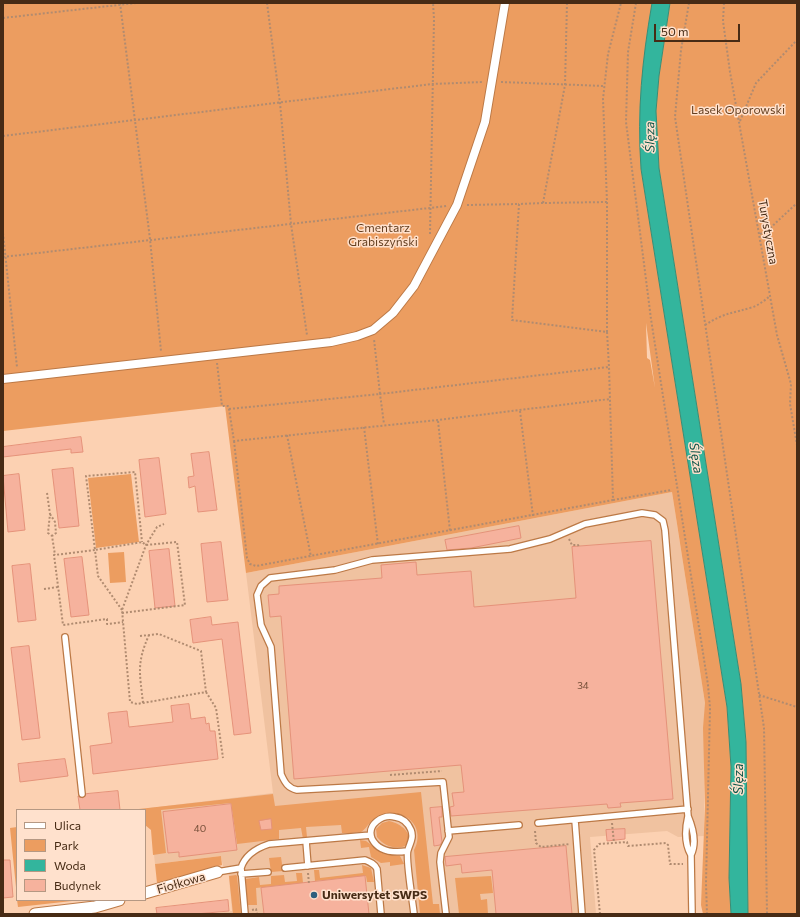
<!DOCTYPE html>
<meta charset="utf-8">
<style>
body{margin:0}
#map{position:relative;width:800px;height:917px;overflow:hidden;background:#fcd1b2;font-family:Commissioner,sans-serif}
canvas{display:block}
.frame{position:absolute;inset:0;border:4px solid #472b15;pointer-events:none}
.legend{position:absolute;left:16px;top:809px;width:130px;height:92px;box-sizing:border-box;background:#ffe1cd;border:1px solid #b59883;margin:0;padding:5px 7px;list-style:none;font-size:12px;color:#472b15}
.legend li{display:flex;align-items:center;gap:8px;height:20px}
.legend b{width:20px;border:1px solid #b59883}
.scale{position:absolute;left:654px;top:24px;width:86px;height:18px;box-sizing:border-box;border:2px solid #472b15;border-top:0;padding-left:5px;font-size:12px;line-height:14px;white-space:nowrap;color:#472b15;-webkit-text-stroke:3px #ffe1cd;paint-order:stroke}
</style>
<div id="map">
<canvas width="800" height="917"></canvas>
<div class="frame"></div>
<ul class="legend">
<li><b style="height:5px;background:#fff"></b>Ulica</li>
<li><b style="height:11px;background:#ec9d60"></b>Park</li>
<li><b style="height:11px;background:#33b59d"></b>Woda</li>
<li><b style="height:11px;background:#f6b29d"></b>Budynek</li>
</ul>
<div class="scale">50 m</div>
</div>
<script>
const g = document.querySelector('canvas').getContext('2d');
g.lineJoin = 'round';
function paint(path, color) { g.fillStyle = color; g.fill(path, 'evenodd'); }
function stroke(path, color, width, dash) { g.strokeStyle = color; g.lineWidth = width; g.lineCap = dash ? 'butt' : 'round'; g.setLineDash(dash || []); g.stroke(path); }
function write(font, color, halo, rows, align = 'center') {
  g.font = font + ' Commissioner,sans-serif'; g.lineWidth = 3; g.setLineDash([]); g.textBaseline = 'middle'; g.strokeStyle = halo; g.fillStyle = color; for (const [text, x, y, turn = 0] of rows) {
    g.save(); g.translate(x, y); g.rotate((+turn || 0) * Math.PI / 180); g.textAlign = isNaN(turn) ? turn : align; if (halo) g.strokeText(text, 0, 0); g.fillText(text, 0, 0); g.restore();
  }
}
paint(new Path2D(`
 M672,492l33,211 -1,133 -26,1 -11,-6 -77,6 6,77h-386l22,-3 -4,-44 -5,-1 -2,-10 -66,8 -6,-56 124,-15 -27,-220z`), '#f0c2a0');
paint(new Path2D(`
 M3,3h649c-10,58 -15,107 -11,166l86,538 4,60 -2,111 2,36h-28l-2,-9 4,-99 -2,-78 2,-25 -33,-211 -426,81 -21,-167 -222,25zM646,323l9,65 -5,-28 -3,-2z
 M670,3h127v911h-49l-2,-172 -5,-58 -82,-516 -3,-57 3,-35z
 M131,474l8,68 -43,6 -8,-70z
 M124,552l2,30 -16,1 -2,-30z
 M421,792l12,112h6l1,10h-20l-6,-64c4,-7 5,-16 1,-24 -9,-16 -31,-15 -43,-5 -4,3 -7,9 -11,11 -6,1 -13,1 -19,1l-1,-8 -35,2 1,10 -4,2 -2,-11 -22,2v9l-42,5 -6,-41 -70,7 5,43 -13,2 -2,-25 -6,-5v-15h-15l143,-16 2,12z
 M389,821c11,2 27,13 16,25 -10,4 -21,0 -28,-9l-1,-8 6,-6z
 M17,827v70l-7,-69z
 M360,840l6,1 18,13 16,2 4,8 -14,2v-4l-9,1 -10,-6 -2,-10 -8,1z
 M221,856l1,9 -65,18 -2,-19z
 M281,857l2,14 -12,1 -2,-14z
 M362,865l9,3 3,14h-7l-1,-6 -51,5 -1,-11h5l1,8 43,-5z
 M296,873h6l1,10 -47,5 1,17h-10l-1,-26 13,-2 1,8 11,-1v-8l13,-1 1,7 12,-1z
 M236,875l1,1 4,38h-8l-4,-38z
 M491,876l2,17 -13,1 1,6 6,-1 1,15h-29l-4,-36z
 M17,900h64l-63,7z`), '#ec9d60');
const water = new Path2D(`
 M652,3h18l-11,73 -3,35 3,57 82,516 5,58 2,172h-17l-2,-36 2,-111 -4,-60 -86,-538c-4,-59 1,-108 11,-166z`);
paint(water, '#33b59d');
stroke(water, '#398c74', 1);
const building = new Path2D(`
 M81,437l2,15 -12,1v-4l-68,8v-10z
 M209,452l8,58 -19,2 -3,-26 -6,2 -1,-11 6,-1 -3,-22z
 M159,458l7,56 -21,3 -6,-57z
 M73,468l6,58 -20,2 -7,-58z
 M19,474l6,56 -17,2 -5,-56z
 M519,526l2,12 -50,10 -24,2 -2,-10z
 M651,541l22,258 -53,4 1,4 -13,1 -1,-4 -156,12 -1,-9 4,-1 -2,-13 12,-1 -3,-27 -167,14 -13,-163 -11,1 -2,-22 11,-1v-8l103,-8 -1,-13 35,-3 1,13 54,-4 3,36 102,-9 -4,-51z
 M221,542l7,58 -21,2 -6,-58z
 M169,549l6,57 -20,2 -6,-57z
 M82,557l7,58 -18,2 -7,-58z
 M30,564l6,56 -18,2 -6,-56z
 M211,617l1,8 26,-3 13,111 -17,2 -12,-96 -29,4 -3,-23z
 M29,646l11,92 -18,2 -11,-92z
 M189,704l2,15 14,-2 1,7 3,-1 1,8h5l3,28 -125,15 -3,-28 22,-3 -4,-30 19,-2 2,16 44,-5 -2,-16z
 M65,759l3,17 -48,6 -2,-18z
 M118,791l2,19h-40l-2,-14 5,2 3,-4z
 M231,804l6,46 -58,7v-5l-11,1 -5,-41z
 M442,807v10h-3l3,25 -2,3 -6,1 -4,-38z
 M271,819l1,10 -11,1 -2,-9z
 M625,829v10l-18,2 -1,-11z
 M566,846l6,68h-76l-4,-44 -30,3 -1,-9 -15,2 -1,-9z
 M3,860h7l3,37 -10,1z
 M365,876l4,38h-105l-3,-26z
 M228,900l1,11 -33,3h-39l-1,-6z`);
paint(building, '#f6b29d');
stroke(building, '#e5927a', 1);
const service = new Path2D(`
 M65,637l17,157
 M688,816c-3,13 -4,27 3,39l1,59
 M575,820l7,94
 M538,823l150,-14
 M448,831l71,-6
 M306,841l2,25
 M407,851c-13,2 -28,1 -35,-12 -6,-15 11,-25 23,-22 8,1 13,6 16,13 3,8 -1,13 -3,20 -3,7 5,53 6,64
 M285,868l80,-8c5,2 10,4 12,9l4,45
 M217,872l24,-4
 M241,874l27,-2
 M245,914l-4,-46c4,-13 16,-20 28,-24l102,-9
 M446,914l-6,-52 1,-9 8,-16 -6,-55 -146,8c-9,-2 -12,-7 -16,-16l-10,-127 -10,-22 -4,-30 4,-9 9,-8 65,-8 37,-10 138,-11 40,-10 35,-15 57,-11 13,2 8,6 2,9 23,286c5,12 9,27 3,39`);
const pedestrian = new Path2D(`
 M3,379l328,-37 26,-6 16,-6 20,-17 21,-27 43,-81 28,-83 20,-119`);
const minor = new Path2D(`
 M145,893l72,-21
 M35,914l60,-7 24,-7`);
stroke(service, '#bc7946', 8);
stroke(pedestrian, '#bc7946', 10);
stroke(minor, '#bc7946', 13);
stroke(new Path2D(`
 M120,3l30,236 11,112
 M267,3l13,100 11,121 16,111
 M567,3l-2,82 -22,118 64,-1 -4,-103 5,-45 13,-51
 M636,3l-8,49 -2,70 25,197 57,366 2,23 -4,175 1,31
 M689,3l-8,47 -6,67 89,611 3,186
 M724,3l-1,18 7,51 47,263 14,49 -1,20 7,41
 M3,18l133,-15
 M501,82l103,4
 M740,121l16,-38 41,-43
 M3,136l429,-52 51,-2
 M607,202v130
 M543,203l-24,1 -7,116 95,12 2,35
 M467,205l52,-1
 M3,233l14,134
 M430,234l4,-215 -1,-16
 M760,234l7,-3 30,-28
 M3,257l444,-51
 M705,325c18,-12 29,-12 48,-18 6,-2 12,-7 17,-11
 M217,363l5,43h6l1,3 5,32 204,-21 172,-21
 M229,409l151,-15 -6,-55
 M520,411l13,105
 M438,421l12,110
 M364,427l14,118
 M287,435l24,122
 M234,441l13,117 3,6 6,2 357,-66 -4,-133 -229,27 4,30
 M47,493l3,21 -2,19 4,3 3,19
 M613,500l58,-10
 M50,514l5,8 1,11 -4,3
 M569,539l3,6h6l1,2
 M44,589l14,-2
 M122,610l-24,-34 -3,-26 -41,5 9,70 44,-6v5l16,-2
 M122,613l63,-8 -8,-63 -31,3 -4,-3 -47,8 -9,-74 49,-4 7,70
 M140,636l19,-2 42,17 5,41 -69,12 -7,-2 -8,-92 24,-65 11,-18 7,-3
 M206,692l10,16 7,50
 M759,695l38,12
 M143,703c-3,-29 -7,-39 6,-68
 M390,775l52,-4
 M612,823l2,20
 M535,831l1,12 5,4 29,-3
 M308,873l1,11
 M252,910l4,-1 1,5
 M600,914l-6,-64 5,-6 28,-2 1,4 38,-3 2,2 2,19h13`), '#b08b70', 2, [2, 2]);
stroke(service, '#fff', 5.5);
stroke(pedestrian, '#fff', 8);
stroke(minor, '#fff', 11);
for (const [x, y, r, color] of [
 [314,895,4,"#2e607e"]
]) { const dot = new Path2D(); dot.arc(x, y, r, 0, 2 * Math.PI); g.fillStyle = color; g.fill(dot); stroke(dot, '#ffe1cd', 1.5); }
write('10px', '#734d37', null, [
 ["34",583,686],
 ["40",200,829]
]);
write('12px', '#643e1f', '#ffe1cd', [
 ["Lasek Oporowski",738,110],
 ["Cmentarz",383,228],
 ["Grabiszyński",383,242]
]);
write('12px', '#472b15', '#ffe1cd', [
 ["Turystyczna",768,232,80],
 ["Fiołkowa",181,883,-16]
]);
write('bold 12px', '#472b15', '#ffe1cd', [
 ["Uniwersytet SWPS",322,895]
], 'left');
write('italic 13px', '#0d5549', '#ffe1cd', [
 ["Ślęza",650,137,-91],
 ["Ślęza",696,458,81],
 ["Ślęza",739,779,-90]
]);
</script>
